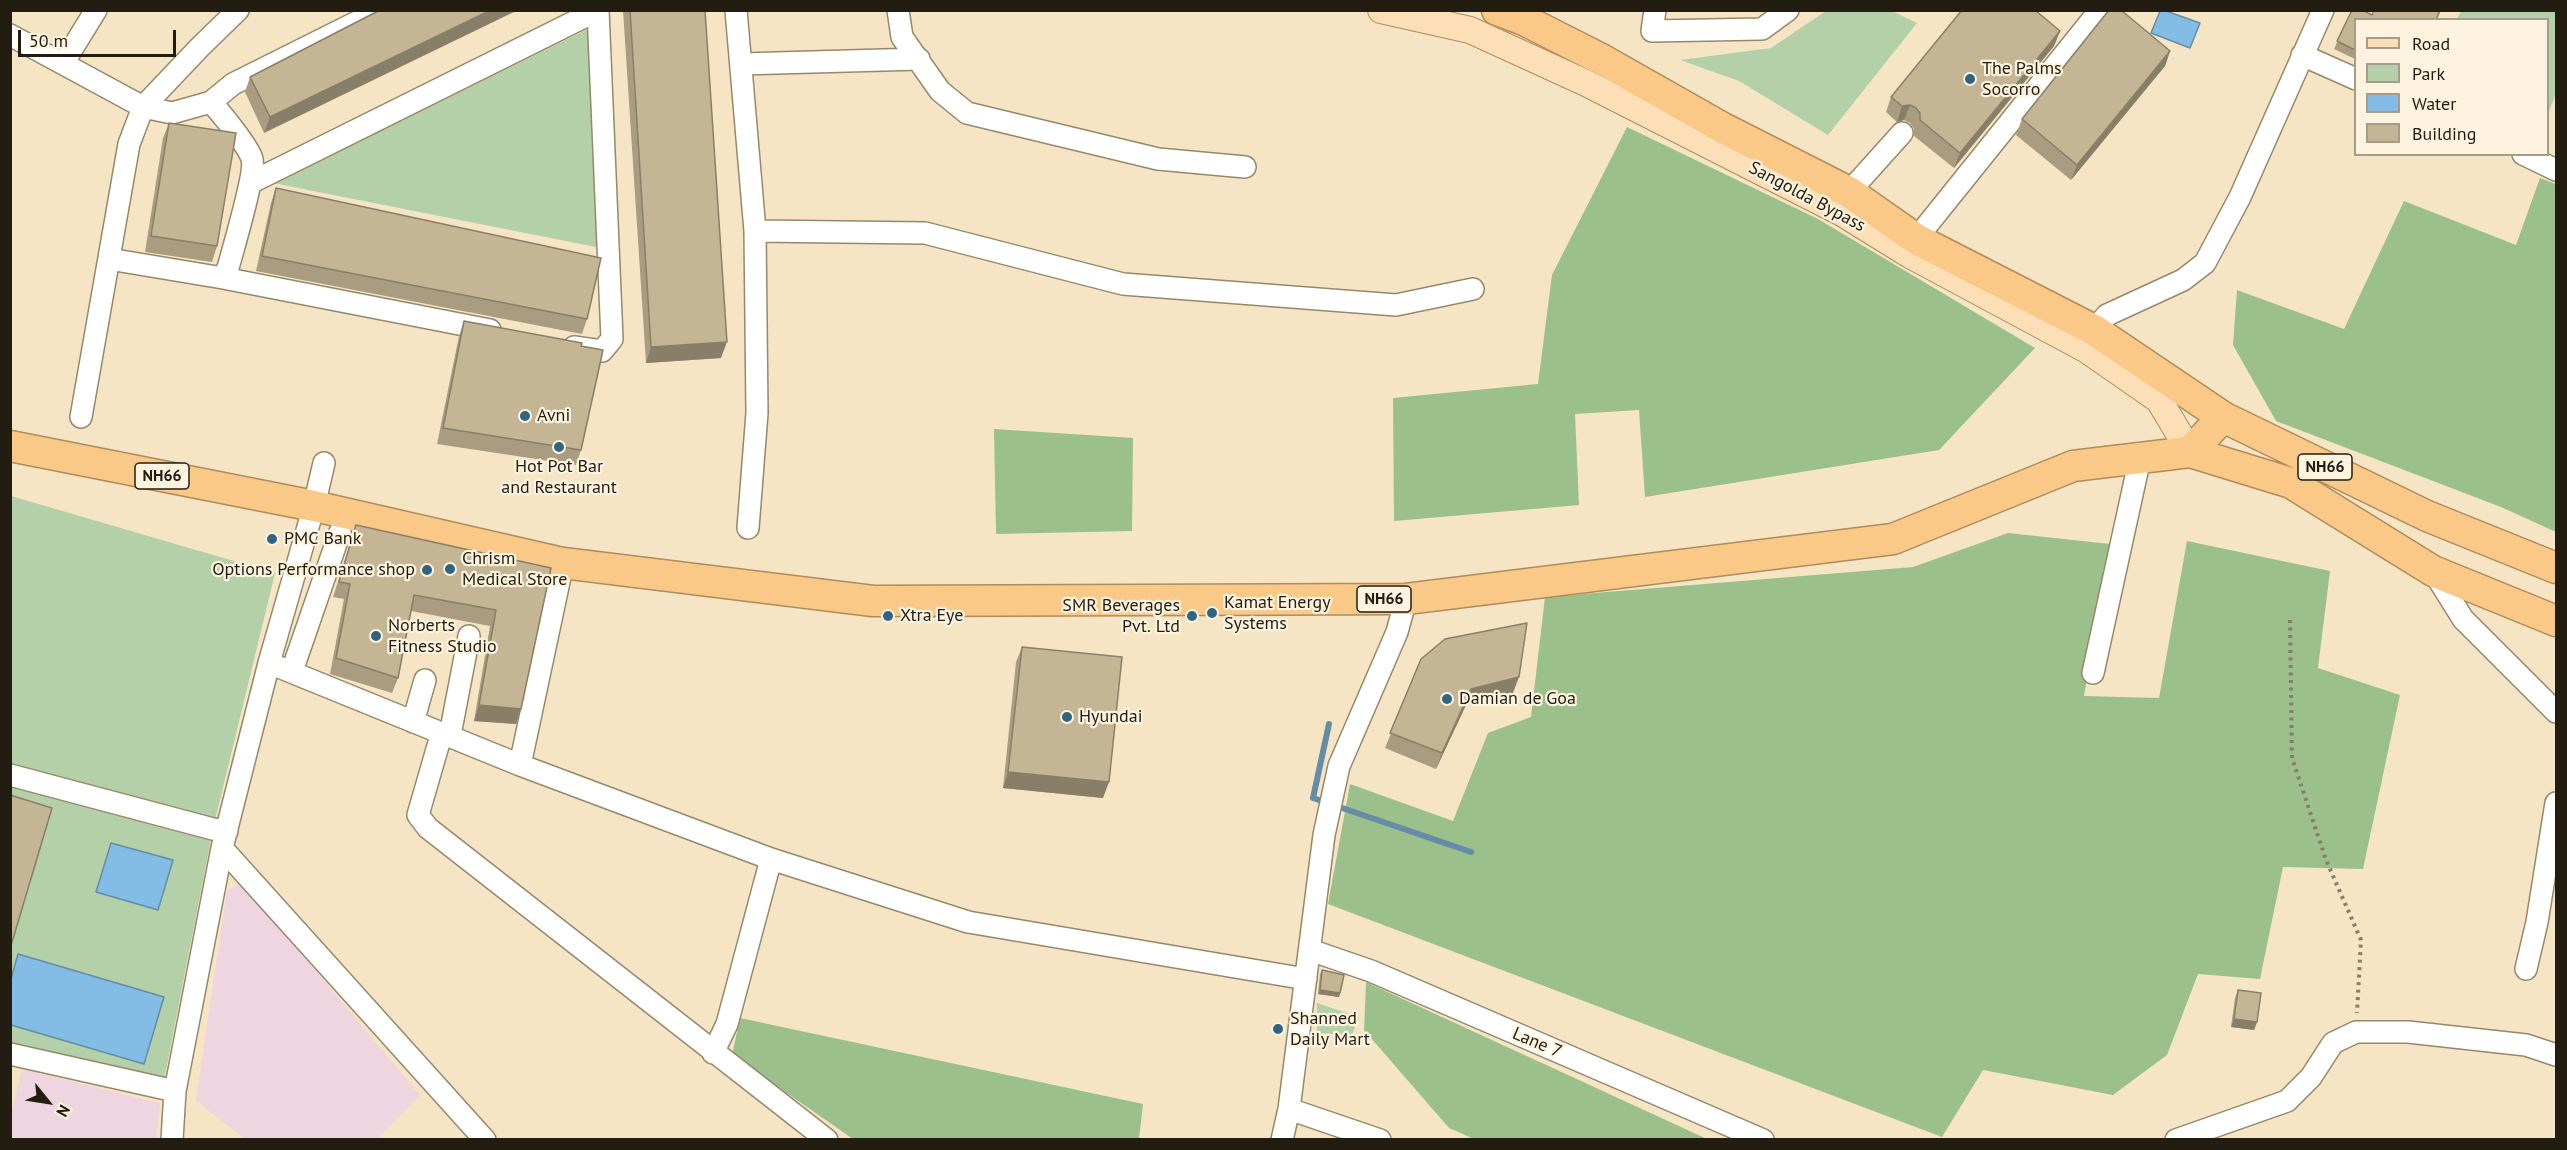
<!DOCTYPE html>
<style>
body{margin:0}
#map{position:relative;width:2567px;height:1150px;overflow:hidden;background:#f5e5c4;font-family:"PT Sans",sans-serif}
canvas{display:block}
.frame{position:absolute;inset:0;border:12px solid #221d10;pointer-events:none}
.legend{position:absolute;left:2354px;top:18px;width:195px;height:138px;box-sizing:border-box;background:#fdf3df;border:2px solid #a59d8c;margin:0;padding:8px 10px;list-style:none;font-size:18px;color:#221d10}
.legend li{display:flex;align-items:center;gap:12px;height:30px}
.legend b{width:30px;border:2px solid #a59d8c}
.north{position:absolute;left:18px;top:1072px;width:60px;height:60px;-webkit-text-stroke:4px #fdf3df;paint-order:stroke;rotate:120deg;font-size:16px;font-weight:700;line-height:24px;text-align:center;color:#221d10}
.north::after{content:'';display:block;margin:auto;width:21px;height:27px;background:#221d10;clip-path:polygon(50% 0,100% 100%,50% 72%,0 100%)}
.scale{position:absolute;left:18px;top:30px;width:158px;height:27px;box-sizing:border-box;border:3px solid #221d10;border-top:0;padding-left:8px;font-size:18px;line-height:21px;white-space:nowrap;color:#221d10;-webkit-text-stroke:4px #fdf3df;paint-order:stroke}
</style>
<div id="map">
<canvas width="2567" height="1150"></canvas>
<div class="frame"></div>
<ul class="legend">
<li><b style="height:8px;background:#fcdeb7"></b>Road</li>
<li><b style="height:16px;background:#b3d0a8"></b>Park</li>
<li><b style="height:16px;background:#83bde5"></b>Water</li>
<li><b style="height:16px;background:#c4b595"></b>Building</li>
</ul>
<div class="north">N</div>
<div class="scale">50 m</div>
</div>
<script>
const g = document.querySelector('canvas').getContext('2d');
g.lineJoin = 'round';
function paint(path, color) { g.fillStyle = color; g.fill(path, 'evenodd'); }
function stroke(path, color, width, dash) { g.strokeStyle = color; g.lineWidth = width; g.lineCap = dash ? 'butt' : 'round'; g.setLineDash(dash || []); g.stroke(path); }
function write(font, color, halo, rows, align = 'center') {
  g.font = font + ' "PT Sans",sans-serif'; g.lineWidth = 4.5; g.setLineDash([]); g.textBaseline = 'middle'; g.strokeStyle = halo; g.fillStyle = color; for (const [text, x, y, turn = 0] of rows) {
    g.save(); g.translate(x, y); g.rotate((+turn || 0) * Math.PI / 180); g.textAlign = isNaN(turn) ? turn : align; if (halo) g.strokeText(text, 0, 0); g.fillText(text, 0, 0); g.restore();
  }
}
paint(new Path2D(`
 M242,883l178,212 -44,45 -131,-1 -49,-38 31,-211z
 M22,1069l138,34 -4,36h-145v-25z`), '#eed5df');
paint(new Path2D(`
 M1826,11h66l25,12 -89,112 -89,-54 -59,-21 91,-12z
 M2461,11h95v82l-8,21v-94l-91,-1z
 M594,26l7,222 -328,-65z
 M11,496l264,77 -62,256 -49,251 -153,-34z
 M1317,1003l42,14 -7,18 -35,-2z`), '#b3d0a8');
paint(new Path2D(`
 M1627,127l191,92 217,129 -96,102 -294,47 -6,-87 -64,4 4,91 -185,16 -1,-123 145,-14 14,-109z
 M2540,178l16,6v348l-55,-25 -225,-86 -43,-76 4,-55 107,39 60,-128 112,44z
 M994,429l139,9 -1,93 -136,3z
 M2008,533l102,11 -26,152 75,2 28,-157 143,30 -12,97 82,27 -37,174 -80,-2 -23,112 -62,-5 -31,81 -54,40 -130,-25 -41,67 -614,-233 22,-120 103,37 35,-88 43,-16 14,-120 368,-30z
 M1366,982l341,157h-233l-25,-11 -85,-98z
 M740,1018l403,86 -4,35h-286l-121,-84z`), '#9bc08c');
const water = new Path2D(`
 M2160,11h6l34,12 -10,25 -39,-15z
 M111,843l62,17 -15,50 -62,-18z
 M18,954l146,43 -20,67 -133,-39v-46z`);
paint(water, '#83bde5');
stroke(water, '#668da5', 1.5);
stroke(new Path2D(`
 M1329,724l-16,74 158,54`), '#668da5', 6);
const minor = new Path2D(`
 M736,10l19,221 2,182 -9,115
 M898,10l4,27 38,54 27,22 191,46 87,8
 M1655,10l-3,21 110,-2 26,-19
 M10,35l133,72 29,6 39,-11c9,10 38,45 41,57 4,14 -19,90 -24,109l-5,10 -114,-19
 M2302,55l54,24
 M64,62l32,-52
 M741,64l178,-5
 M211,102l22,-18 148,-74
 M2523,154l33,16
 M250,183l348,-173
 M1849,192l53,-59
 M755,231l170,2 198,51 273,21 77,-16
 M1916,239l184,-229
 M223,278l267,52
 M2094,330l13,-15 76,-35 22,-17 35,-66 83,-187
 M574,347l28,4 10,-12 -14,-329
 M81,417l48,-273 14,-37 57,-60 38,-37
 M324,463l-10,43 -45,157 -47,185 263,292
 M2433,571l30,48 93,93
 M269,663l251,102 251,94 197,63 338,57
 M292,671l48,-139
 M2093,673l47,-215
 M413,722l12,-42
 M442,732l-24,83 10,13 399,312
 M450,735l19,-99
 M520,765l43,-202
 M10,775l203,54 14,2
 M1310,950l61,21 392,169
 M2526,969l11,-47 19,-119
 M713,1053l14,-29 44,-165
 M10,1054l165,37
 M1289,1109l91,31
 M172,1140l3,-49 47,-243
 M1282,1140l7,-31 35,-274 15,-69 58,-134 9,-33
 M2176,1140l111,-39 24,-24 22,-34 23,-11h52l118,13 30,10`);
const major = new Path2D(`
 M1381,10l89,20 116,53 256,130 68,42 177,95 72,50 31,52`);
const highway = new Path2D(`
 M1497,10l27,10 79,40 120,68 126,64 67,47 178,91 129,87 204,99 129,52
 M10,446l304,60 249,57 310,38 533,-2 487,-60 180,-73 117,-14 33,-35
 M2190,452l101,31 142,88 123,50`);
stroke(minor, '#96886a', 24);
stroke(major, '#ae8c5d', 28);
stroke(highway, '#ae8c5d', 33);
stroke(new Path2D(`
 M2290,620l2,138 34,102 35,80 -4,73`), '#887e67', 4, [3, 4.5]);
stroke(minor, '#fff', 21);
stroke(major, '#fcdeb7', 26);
stroke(highway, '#fac887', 30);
paint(new Path2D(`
 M380,10l-116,123 -19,-41 5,-15z
 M623,10h82l16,348 -75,5z
 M2352,10h10l10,5 2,-5h67l-4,10h-82v39l-21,-10z
 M2060,31l-6,15 -100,122 -40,-32v-7l-4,-6 -6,-3 -7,2 -11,-10 5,-15z
 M2170,51l-5,15 -94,114 -55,-45 6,-16z
 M169,123l48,123 -5,16 -67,-10 18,-114z
 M276,188l311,131 -5,15 -326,-63 15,-68z
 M464,321l117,129 -5,15 -139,-21 22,-108z
 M356,525l195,43 -30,141 -5,15 -42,-3 16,-95 -79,-15 -13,67 -6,15 -62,-19 14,-75 -11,-2z
 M1022,647l81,151 -100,-10 13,-126z
 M1421,659l92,34 -47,12 -30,64 -51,-21z
 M1322,970l18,23 -1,4 -21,-3 2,-20z
 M2238,990l19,32 -3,8 -23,-3 4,-29z`), '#a99c80');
paint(new Path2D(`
 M491,10h27l-254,123 6,-16z
 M2060,31l-6,15 -100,122 6,-15z
 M2170,51l-5,15 -94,114 6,-15z
 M1910,105l-6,15 -7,2 5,-16z
 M727,342l-6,16 -75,5 5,-16z
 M1519,677l-6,16 -47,12 -30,64 6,-16 29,-64z
 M479,705l42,4 -5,15 -42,-3z
 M1008,772l101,10 -6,16 -100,-10z
 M1320,990l20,3 -1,4 -21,-3z
 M2234,1019l23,3 -3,8 -23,-3z`), '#897f68');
const building = new Path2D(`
 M380,10h111l-221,107 -20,-40z
 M630,10h75l22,332 -76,5z
 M1962,10h73l25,21 -100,122 -40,-33v-7l-4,-5 -6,-3 -8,1 -11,-9z
 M2109,10h12l49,41 -93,114 -55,-46z
 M2352,10h10l10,5 2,-5h66l-4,10h-81v30l-18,-9z
 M169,123l67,10 -19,113 -66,-10z
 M276,188l325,70 -14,61 -325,-63z
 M464,321l118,22 -1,3 22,4 -22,100 -138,-22z
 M356,525l195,43 -30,141 -42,-4 17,-95 -82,-15 -16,83 -62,-20 14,-74 -11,-2z
 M1527,623l-8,54 -48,12 -29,64 -52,-20 31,-74 24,-20z
 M1022,647l100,10 -13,125 -101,-10z
 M10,795l42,13 -42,141z
 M1322,970l22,5 -4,18 -20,-3z
 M2238,990l23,3 -4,29 -23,-3z`);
paint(building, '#c4b595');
stroke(building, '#897f68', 1.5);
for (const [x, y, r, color] of [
 [1970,79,6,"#306480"],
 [525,416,6,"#306480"],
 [559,447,6,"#306480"],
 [272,539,6,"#306480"],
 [450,569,6,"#306480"],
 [427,570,6,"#306480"],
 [1212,613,6,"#306480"],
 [888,616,6,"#306480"],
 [1192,616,6,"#306480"],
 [376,636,6,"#306480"],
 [1447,699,6,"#306480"],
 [1067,717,6,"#306480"],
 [1278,1029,6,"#306480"]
]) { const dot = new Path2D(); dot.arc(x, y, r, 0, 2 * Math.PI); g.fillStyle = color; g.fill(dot); stroke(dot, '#fdf3df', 2); }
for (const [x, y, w] of [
 [2325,467,54],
 [162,476,54],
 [1384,599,54]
]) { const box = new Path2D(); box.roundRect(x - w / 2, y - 13, w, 26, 4.5); g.fillStyle = '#fdf3df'; g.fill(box); stroke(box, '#221d10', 1.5); }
write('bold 16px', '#221d10', null, [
 ["NH66",2325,467],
 ["NH66",162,476],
 ["NH66",1384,599]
]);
write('18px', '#221d10', '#fdf3df', [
 ["The Palms",1982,69],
 ["Socorro",1982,90],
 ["Avni",537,416],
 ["Hot Pot Bar",559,467,"center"],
 ["and Restaurant",559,488,"center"],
 ["PMC Bank",284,539],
 ["Chrism",462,559],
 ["Medical Store",462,580],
 ["Options Performance shop",415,570,"right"],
 ["Kamat Energy",1224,603],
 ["Systems",1224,624],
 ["SMR Beverages",1180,606,"right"],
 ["Pvt. Ltd",1180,627,"right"],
 ["Xtra Eye",900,616],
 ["Norberts",388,626],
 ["Fitness Studio",388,647],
 ["Damian de Goa",1459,699],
 ["Hyundai",1079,717],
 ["Shanned",1290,1019],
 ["Daily Mart",1290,1040]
], 'left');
write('18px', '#221d10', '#fdf3df', [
 ["Sangolda Bypass",1807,197,28],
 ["Lane 7",1537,1043,23]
]);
</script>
